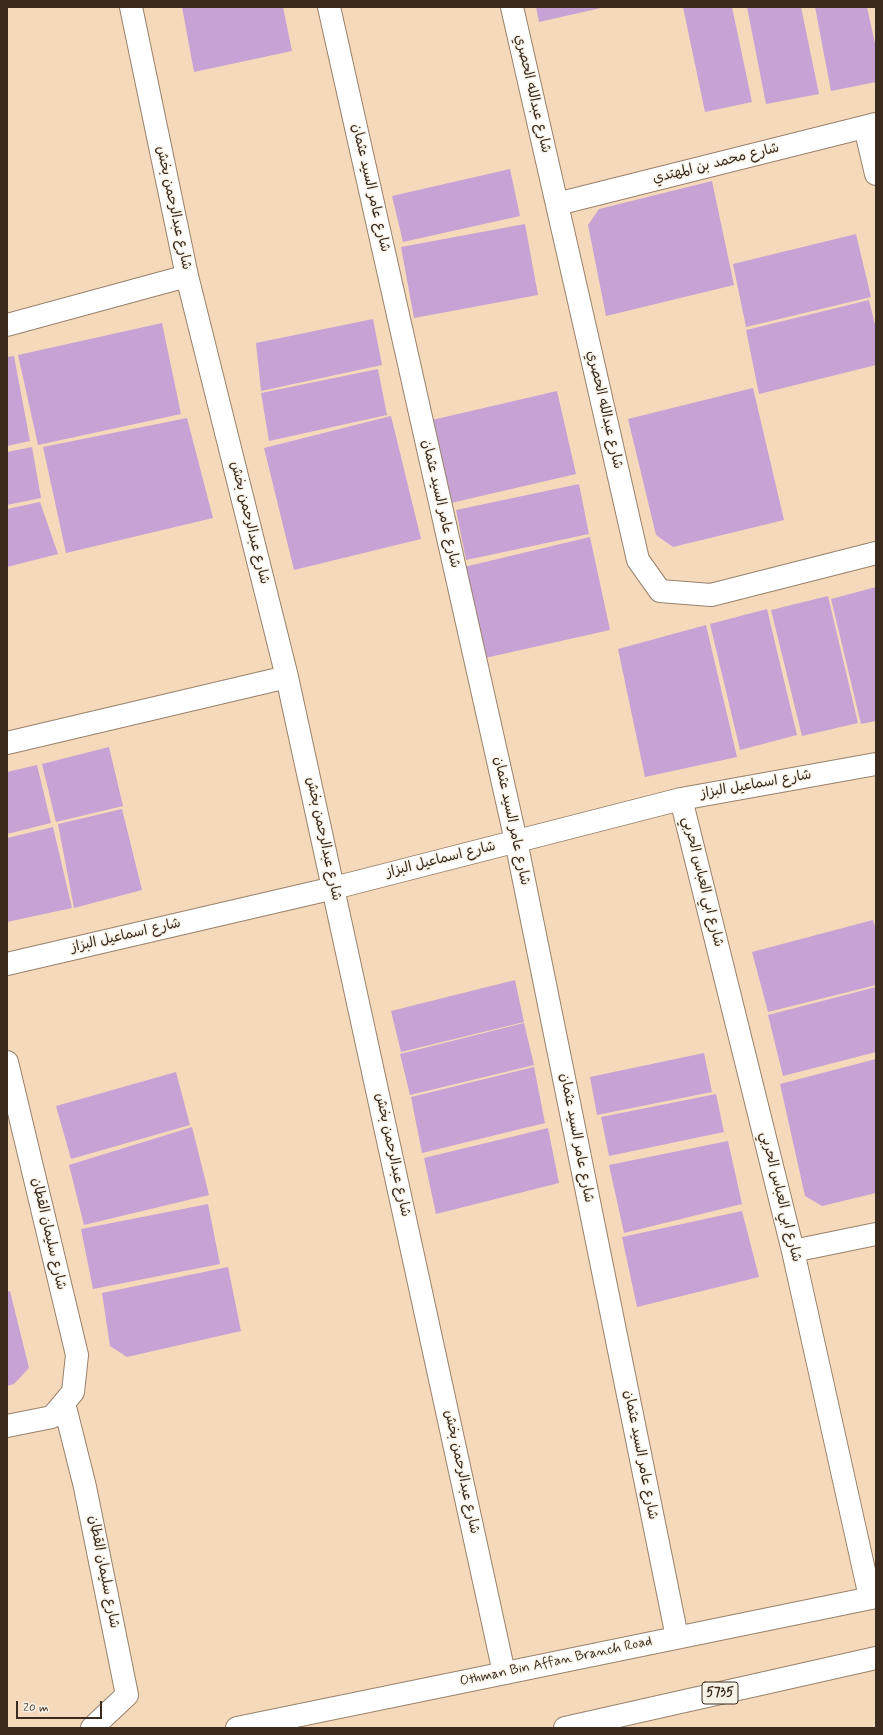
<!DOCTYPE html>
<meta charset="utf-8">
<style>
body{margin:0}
#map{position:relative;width:883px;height:1735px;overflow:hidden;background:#f4d9bb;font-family:Mynerve,sans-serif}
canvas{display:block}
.frame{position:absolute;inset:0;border:8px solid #3b2a1e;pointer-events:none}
.scale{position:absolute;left:16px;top:1701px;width:86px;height:18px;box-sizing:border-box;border:2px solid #3b2a1e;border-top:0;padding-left:5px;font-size:12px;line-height:14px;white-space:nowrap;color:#3b2a1e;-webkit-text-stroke:3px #f7f3e8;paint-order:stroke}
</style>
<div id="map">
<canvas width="883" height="1735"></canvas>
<div class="frame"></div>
<div class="scale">20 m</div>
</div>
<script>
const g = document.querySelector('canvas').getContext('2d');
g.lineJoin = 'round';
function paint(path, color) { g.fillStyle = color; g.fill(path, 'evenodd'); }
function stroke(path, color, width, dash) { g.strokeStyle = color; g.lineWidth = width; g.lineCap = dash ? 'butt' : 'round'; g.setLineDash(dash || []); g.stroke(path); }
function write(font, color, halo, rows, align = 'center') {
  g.font = font + ' Mynerve,"Playpen Sans Arabic",sans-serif'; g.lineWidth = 3; g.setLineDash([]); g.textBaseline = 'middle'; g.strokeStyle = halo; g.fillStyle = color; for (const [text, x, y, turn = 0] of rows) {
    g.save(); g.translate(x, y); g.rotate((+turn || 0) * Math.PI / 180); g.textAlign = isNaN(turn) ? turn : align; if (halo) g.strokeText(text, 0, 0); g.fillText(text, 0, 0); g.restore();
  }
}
paint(new Path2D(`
 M182,7h101l9,44 -98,21z
 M536,7h65v1l-62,14z
 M683,7h49l20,95 -47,10z
 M747,7h54l18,87 -53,10z
 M815,7h52l9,41v34l-45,9z
 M510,169l10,47 -117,26 -11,-46z
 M712,181l22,104 -128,31 -18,-91 11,-16z
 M525,224l13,71 -124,23 -13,-71z
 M856,234l15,63 -125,30 -13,-63z
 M869,300l7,29v36l-117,29 -13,-64z
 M373,319l9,46 -121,26 -5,-48z
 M162,323l19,91 -143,31 -20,-90z
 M14,356l16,85 -23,5v-89z
 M378,369l9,46 -118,26 -8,-48z
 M753,388l31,132 -111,27 -17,-12 -28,-116z
 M557,391l19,83 -125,29 -19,-83z
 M391,416l30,123 -127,31 -30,-122z
 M187,418l26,100 -147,35 -23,-106z
 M32,447l9,51 -34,7v-53z
 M579,484l10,50 -123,26 -10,-50z
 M40,502l18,52 -51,13v-58z
 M590,537l20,93 -125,28 -21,-91z
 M876,587v134l-15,3 -30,-125z
 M828,596l30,127 -56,13 -31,-126z
 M767,609l30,126 -57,15 -30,-126z
 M706,625l31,132 -92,20 -27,-128z
 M109,747l14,59 -67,16 -14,-58z
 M37,765l14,58 -44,11v-62z
 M122,809l20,81 -68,18 -16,-84z
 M53,827l19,81 -65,14v-84z
 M873,920l3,10v55l-108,27 -16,-60z
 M515,980l9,42 -123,30 -10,-41z
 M876,987v65l-93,24 -15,-61z
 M524,1023l10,42 -124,30 -10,-41z
 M704,1053l8,39 -115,23 -7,-38z
 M876,1059v134l-54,13 -17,-10 -25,-112z
 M534,1067l11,56 -123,30 -11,-56z
 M176,1072l14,53 -119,34 -15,-53z
 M716,1094l8,38 -115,24 -8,-39z
 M192,1127l17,68 -125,30 -15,-60z
 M548,1128l11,55 -123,31 -12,-56z
 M728,1141l14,63 -118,29 -15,-68z
 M208,1204l12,60 -127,25 -12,-60z
 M742,1211l17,66 -122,30 -15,-70z
 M228,1267l13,64 -114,26 -17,-11 -8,-53z
 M10,1291l19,77 -15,16 -7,2v-94z`), '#c7a3d5');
const street = new Path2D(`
 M131,7l56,269 100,401 217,996
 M329,7l187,834 161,796
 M512,7l126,553 22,31 51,4 165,-42
 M865,127l11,47
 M557,204l319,-80
 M7,325l180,-49
 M7,743l280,-66
 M681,799l112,452 77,346
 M7,964l327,-76 347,-89 195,-35
 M7,1062l70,293 -4,37 -21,25 -45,9
 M793,1251l83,-17
 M64,1403l21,84 42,208 -35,33`);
const secondary = new Path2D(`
 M237,1728l639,-131`);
const primary = new Path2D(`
 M565,1728l311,-70`);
stroke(street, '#98826c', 24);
stroke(secondary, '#98826c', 24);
stroke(primary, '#98826c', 24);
stroke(street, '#fff', 22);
stroke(secondary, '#fff', 22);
stroke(primary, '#fff', 22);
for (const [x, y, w] of [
 [720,1693,36]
]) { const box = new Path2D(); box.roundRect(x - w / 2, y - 11, w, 22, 3); g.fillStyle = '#f7f3e8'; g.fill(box); stroke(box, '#3b2a1e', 1); }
write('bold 13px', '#3b2a1e', null, [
 ["5735",720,1693]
]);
write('14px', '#3b2a1e', '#f7f3e8', [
 ["شارع عبدالله الحصري",532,94,77],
 ["شارع محمد بن المهتدي",716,164,-14],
 ["شارع عامر السيد عثمان",370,188,77],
 ["شارع عبدالرحمن بخش",173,208,78],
 ["شارع عبدالله الحصري",604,410,77],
 ["شارع عامر السيد عثمان",440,504,77],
 ["شارع عبدالرحمن بخش",249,523,76],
 ["شارع اسماعيل البزاز",756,785,-10],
 ["شارع عامر السيد عثمان",511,821,78],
 ["شارع عبدالرحمن بخش",323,839,78],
 ["شارع اسماعيل البزاز",441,860,-14],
 ["شارع ابي العباس الحربي",702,882,76],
 ["شارع اسماعيل البزاز",126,936,-13],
 ["شارع عامر السيد عثمان",576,1138,79],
 ["شارع عبدالرحمن بخش",392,1155,78],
 ["شارع ابي العباس الحربي",780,1197,76],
 ["شارع سليمان القطان",48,1234,77],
 ["شارع عامر السيد عثمان",640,1455,79],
 ["شارع عبدالرحمن بخش",461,1472,78],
 ["شارع سليمان القطان",103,1572,79],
 ["Othman Bin Affan Branch Road",556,1662,-12]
]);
</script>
